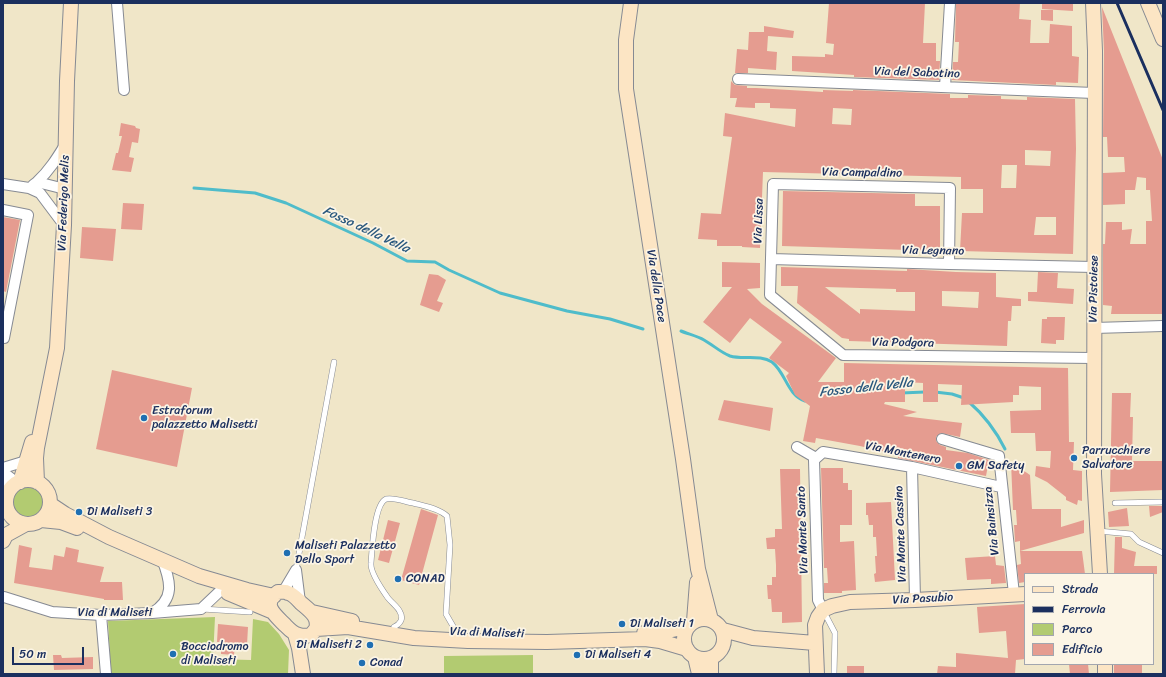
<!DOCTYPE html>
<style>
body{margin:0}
#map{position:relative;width:1166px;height:677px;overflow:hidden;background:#f0e6c8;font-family:Sriracha,sans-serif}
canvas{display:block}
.frame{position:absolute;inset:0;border:4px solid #1b2f5e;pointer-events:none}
.legend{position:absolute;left:1024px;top:573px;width:130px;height:92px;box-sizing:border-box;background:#fcf5e5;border:1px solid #a2a6af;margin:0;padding:5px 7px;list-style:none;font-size:12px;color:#1b2f5e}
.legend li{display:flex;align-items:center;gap:8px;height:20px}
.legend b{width:20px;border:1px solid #a2a6af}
.scale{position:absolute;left:12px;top:647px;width:72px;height:18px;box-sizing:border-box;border:2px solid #1b2f5e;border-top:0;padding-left:5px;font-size:12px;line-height:14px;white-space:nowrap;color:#1b2f5e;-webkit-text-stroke:3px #fcf5e5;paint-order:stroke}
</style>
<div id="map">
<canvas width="1166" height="677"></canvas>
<div class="frame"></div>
<ul class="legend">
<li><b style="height:5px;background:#fce5c4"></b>Strada</li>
<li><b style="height:5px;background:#1b2f5e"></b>Ferrovia</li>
<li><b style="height:11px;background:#b2cb71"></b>Parco</li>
<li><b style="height:11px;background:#e59c90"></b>Edificio</li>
</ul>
<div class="scale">50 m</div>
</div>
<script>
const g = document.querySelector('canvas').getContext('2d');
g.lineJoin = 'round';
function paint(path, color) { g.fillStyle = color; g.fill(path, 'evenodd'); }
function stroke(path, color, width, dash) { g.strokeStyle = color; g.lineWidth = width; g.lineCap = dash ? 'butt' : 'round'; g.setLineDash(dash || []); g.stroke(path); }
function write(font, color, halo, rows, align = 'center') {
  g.font = font + ' Sriracha,sans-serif'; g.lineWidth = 3.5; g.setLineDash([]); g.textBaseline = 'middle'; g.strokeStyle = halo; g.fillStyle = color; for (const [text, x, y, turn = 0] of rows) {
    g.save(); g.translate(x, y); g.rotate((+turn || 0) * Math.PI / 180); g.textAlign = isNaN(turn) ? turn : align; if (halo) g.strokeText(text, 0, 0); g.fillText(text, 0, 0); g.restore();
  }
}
paint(new Path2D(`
 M11 501a16 16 0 1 1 32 0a16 16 0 1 1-32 0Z
 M215,617l-2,42 38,1 2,-41 15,3 11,12 10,16 -1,24h-177l-3,-53z
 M533,655v19h-89v-18z`), '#b2cb71');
stroke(new Path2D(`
 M194,188l61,5 31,10 87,40 34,18 28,1 14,8 51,23 67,18 43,8 33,10
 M681,331c7,3 16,5 23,9 9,5 16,12 26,16 13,4 30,-2 42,6 14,11 15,33 33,39
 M935,392l17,2 12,4
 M901,393l24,-1
 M969,402c15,13 27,29 36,47`), '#4fbcca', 3);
paint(new Path2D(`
 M829,3h96l-2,40h13v18h4l-1,19 -85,-3v-2l-62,-4v-15l33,1v-3l8,1 1,-11 -8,-1z
 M956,3h64l-1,16 12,1 -1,23h19l1,-19 22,2v30l7,1 -1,26 -22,-1v3l-104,-5 1,-18h5l1,-20h-4z
 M1042,3h31v8l-31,-2z
 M1102,7l61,153v154h-52l1,-8 -9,-1v-61h2l1,-22h16v8l10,-1 -2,15h16v-23h6l-2,-31h-4v-12l-9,-1 -2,13h-10v14l-22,1v-32l22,-1 -1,-15h-16l-1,-20h-4l1,-86z
 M1041,10h12v11l-12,-1z
 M764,26l30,5 -1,7 -25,-2 -1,15 10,1 -1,18 -28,-2v5h-13l2,-24 11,1 1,-18h15z
 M731,81l4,4 12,1v2h9l67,4v-2l30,1v-1l97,4v4h18v-3l33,1v3l26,1v-3l48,2 1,50 -3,105 -113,-3 2,-38h21v-24h-22v-12l-198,-5 -3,76 -18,-1v-1h-25v-6l-19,-1 3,-26 20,1 11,-77 -9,-1 2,-23 70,14 1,-18 -26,-1v-5h-15v5l-20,-1 2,-9h-7zM833,108l19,1 -1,16 -19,-1zM1025,150l26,1 -1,15 -25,-1zM1002,165h15l-1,23h-15zM1036,217h20v18h-22z
 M121,123l14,3 1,2 4,1 -2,14 -6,-1 -3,15 5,1 -3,14 -19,-2 4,-17h2l4,-17h-3z
 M783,191l132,3v12h25v45l-158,-5z
 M123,203l21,1 -2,26 -21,-1z
 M3,217l17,3 -14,72 -3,-1z
 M82,227l34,2 -3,32 -33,-3z
 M722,262l38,1v25l-13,1 15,15 74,54 -18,24h26v-19l224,5 1,74h5l-1,28 9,1v30l-4,-1 -1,5 -11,-5v-3l-19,-15 -12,-6 1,-10 14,2 1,-17h-15l-1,-18h-24l-1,-22 31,-1v-23l-22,-1v9h-6v7l-52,3 1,-20 -24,-1v18h-15v-19l-18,-1v20h-20l-1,2 33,8 -14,4 59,7 -2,14 -19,-4 -5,4v4l4,4 6,2v3l22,3 21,7 -3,16 -88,-18v-3l-38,-9 -44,-8 -1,5 -12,-2 7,-35 -15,-11 -9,-19 3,-3 -20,-15 13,-16 -32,-24 -20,25 -27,-21 29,-35h-10z
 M781,267l126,4v-2l49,3 40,1v24l25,2v7h-9l-1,15h-3l-1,25 -158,-5v-2l-7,-1 -45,-35 1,-17h-17zM825,287l71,2v3h19v19l-55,-2v5zM942,291l37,1 -1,16 -36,-2z
 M1038,272l20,1 -1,15 17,1 -1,15 -45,-3v-9h9z
 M429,274l9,1 8,5 -9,21 6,2 -4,9 -19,-7z
 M1047,317h18l-1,23h-8v4l-15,-1 1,-24h5z
 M112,370l80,18 -15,79 -81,-18z
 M1112,393h19l-1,24h3l-1,44h31v29l-53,2z
 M724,400l49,8 -3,23 -52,-11z
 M1011,462l19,13 2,34h29v18l23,-7v13l-64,18v-10l-5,1 -1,-17h3l-1,-15h-3z
 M821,468h22v15h5v7h4v35h-12v17l14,-1 2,49 -14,1v2h-18v-10h4l-1,-15h-3z
 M780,469h20l2,153 -20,1v-11h-10l-1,-13h-3l-1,-14h5v-8h4v-12l-1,-16h-8l-1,-11 9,-1v-8h7z
 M891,502l4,78 -20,2 -1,-8 2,-1 -1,-17h2l-1,-19h-3v-12h-4l-1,-10h-2v-12z
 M1149,506h14v6l-13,5z
 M1127,508l2,18 -20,1 -1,-15z
 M421,509l17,6 -19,70 -18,-5z
 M388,520l12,3 -11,40 -11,-3z
 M1115,537h7v11l14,4 -2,14h23v8h-43z
 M19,545l13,3 -3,19 23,3 2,-15 10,2 2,-10 13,3 -2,12 27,5 -4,15h22l1,18h-19v-1l-90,-16z
 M1020,551h62l3,23h-60v8l-6,1 -2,-18 4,-1z
 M995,556l1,9 8,1 2,17 -15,1v-5l-24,1 -2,-22z
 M1025,604v55l-9,1 -1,14h-78l1,-8 18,1v-14l52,5 -2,-27 -27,2 -2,-26z
 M218,624l30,3 -1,18 -12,-2 -1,12 -13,-1v-12h-4z
 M53,655h8l1,3 31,-1v12l-39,1z
 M1069,664h19l1,10h-19z
 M1114,664h28v10h-28z
 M847,666h17v8h-17z`), '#e59c90');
const lane = new Path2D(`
 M1115,503l48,-1
 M1098,531l33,3 8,8 24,11
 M296,570l38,-208
 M202,609l48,3
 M824,612l11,21 -1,41
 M394,627c6,-3 10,-8 6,-15 -2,-5 -8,-9 -12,-14 -5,-7 -18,-26 -17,-35 1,-12 3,-59 15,-64 8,-2 20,3 27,4 11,3 25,5 34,13l3,29 -4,69 11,19`);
const street = new Path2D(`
 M117,3l7,87
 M738,79l356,14
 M945,87l5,-84
 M37,182c12,-11 20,-24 28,-37
 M3,184l26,4 11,5 24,32
 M33,185l4,-3 28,7
 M3,210l25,5 -24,123h-1
 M771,259l178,5 145,3
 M949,264l1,-76 -177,-4 -3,111 73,60 250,3
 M1094,328l69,-2
 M942,439l57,17 15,138
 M797,447l19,11
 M912,467l3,133
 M3,468l23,-7
 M3,472l14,11
 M3,478l5,15
 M296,570l4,32
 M283,592l13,-22
 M4,597l48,15 49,3 51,-2 49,-4 20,-19
 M823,610l-5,-10 -4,-140 9,-8 89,15 89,20
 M152,613c23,-14 19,-31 10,-54
 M101,615l5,59`);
const secondary = new Path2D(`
 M631,3l-5,37v49l57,370 15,110 13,51
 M1093,3l2,48 -1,423 6,100
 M1148,3l15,36
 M6 502a22 22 0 1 1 44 0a22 22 0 1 1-44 0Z
 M20,482l12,-40
 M37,482l-1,-24 1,-10 20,-100 7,-123 3,-144 4,-78
 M50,504l15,10 44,23 90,39 48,14 27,6
 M41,520l20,2 16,6
 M3,541l3,-6 20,-11
 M228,593l43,18
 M312,612l40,9
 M684 639a20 20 0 1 1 40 0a20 20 0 1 1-40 0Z
 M694,621l3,-39
 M316,629c4,-12 -7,-19 -15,-26 -4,-4 -8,-9 -13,-10 -3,-2 -6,-1 -10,-1 -17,12 -4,22 6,32 4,4 9,10 15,11 4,1 8,1 12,0l5,-6 32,-2 66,11 54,3 79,1 98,-3 15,2 27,8
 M723,630l30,8 62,5
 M644,633l20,-1 25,-6
 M295,634l4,14 4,26
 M695,657l4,17
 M711,658v16
 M1105,664v10
 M817,674l-2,-49 3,-8 5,-7 9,-4 18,-4 65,-2 110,-6`);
stroke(lane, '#868a93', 6);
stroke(street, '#868a93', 12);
stroke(secondary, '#868a93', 16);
stroke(lane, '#fff', 5);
stroke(street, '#fff', 10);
stroke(secondary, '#fce5c4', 14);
stroke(new Path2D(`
 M1117,3l46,107`), '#1b2f5e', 3);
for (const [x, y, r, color] of [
 [144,418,4,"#1f6fb2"],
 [1074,458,4,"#1f6fb2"],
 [959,466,4,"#1f6fb2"],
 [79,512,4,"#1f6fb2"],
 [287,553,4,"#1f6fb2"],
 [398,579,4,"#1f6fb2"],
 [622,624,4,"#1f6fb2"],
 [370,645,4,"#1f6fb2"],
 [173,654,4,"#1f6fb2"],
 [577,655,4,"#1f6fb2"],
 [362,663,4,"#1f6fb2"]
]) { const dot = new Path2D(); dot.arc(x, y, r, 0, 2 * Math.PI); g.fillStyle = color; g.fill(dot); stroke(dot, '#fcf5e5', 1.5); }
write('12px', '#1b2f5e', '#fcf5e5', [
 ["Via del Sabotino",917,73,2],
 ["Via Campaldino",862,173,1],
 ["Via Federigo Melis",64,203,-88],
 ["Via Lissa",759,221,-88],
 ["Via Legnano",933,251,1],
 ["Via della Pace",656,286,81],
 ["Via Pistoiese",1094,289,-89],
 ["Via Podgora",903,343,1],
 ["Via Montenero",903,453,11],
 ["Via Bainsizza",992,521,-96],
 ["Via Monte Santo",803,530,-92],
 ["Via Monte Cassino",901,534,-92],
 ["Via Pasubio",923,599,-3],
 ["Via di Maliseti",115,613],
 ["Via di Maliseti",487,633,2]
]);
write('12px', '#1b2f5e', '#fcf5e5', [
 ["Estraforum",152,411],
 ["palazzetto Malisetti",152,425],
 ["Parrucchiere",1082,451],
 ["Salvatore",1082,465],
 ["GM Safety",967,466],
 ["Di Maliseti 3",87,512],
 ["Maliseti Palazzetto",295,546],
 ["Dello Sport",295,560],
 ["CONAD",406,579],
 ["Di Maliseti 1",630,624],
 ["Di Maliseti 2",362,645,"right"],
 ["Bocciodromo",181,647],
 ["di Maliseti",181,661],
 ["Di Maliseti 4",585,655],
 ["Conad",370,663]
], 'left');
write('italic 13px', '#2b597e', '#fcf5e5', [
 ["Fosso della Vella",366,230,25],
 ["Fosso della Vella",866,388,-6]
]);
</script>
